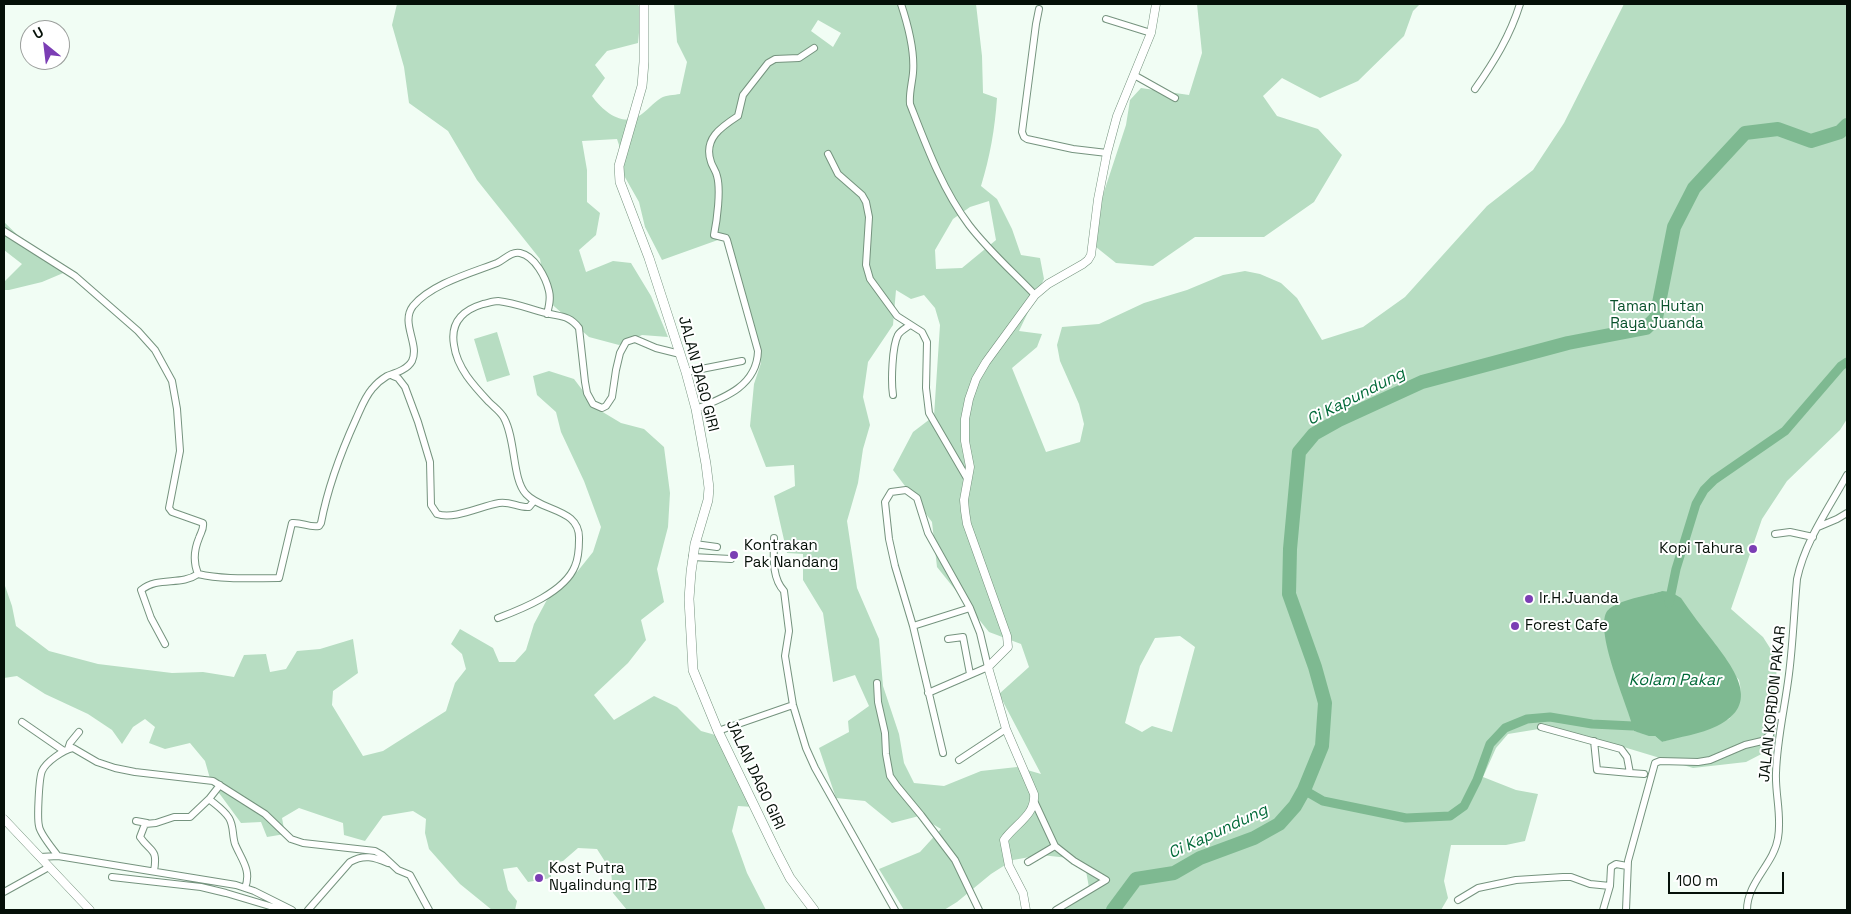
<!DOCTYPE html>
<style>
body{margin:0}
#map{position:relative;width:1851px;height:914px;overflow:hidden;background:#f1fdf4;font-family:"Space Grotesk",sans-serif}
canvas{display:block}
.frame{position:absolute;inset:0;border:5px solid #051008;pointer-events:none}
.north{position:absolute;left:20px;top:20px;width:50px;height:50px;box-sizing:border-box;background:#fff;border:1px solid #9b9f9c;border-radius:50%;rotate:331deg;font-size:14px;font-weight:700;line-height:20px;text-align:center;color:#051008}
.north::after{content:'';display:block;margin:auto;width:18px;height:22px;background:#7b3eb4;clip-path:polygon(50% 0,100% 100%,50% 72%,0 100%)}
.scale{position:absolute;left:1668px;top:872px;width:116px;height:22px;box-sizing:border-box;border:2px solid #051008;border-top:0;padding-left:6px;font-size:15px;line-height:18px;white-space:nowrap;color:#051008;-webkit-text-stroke:4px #fff;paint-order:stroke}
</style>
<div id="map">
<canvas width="1851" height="914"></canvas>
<div class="frame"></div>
<div class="north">U</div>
<div class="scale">100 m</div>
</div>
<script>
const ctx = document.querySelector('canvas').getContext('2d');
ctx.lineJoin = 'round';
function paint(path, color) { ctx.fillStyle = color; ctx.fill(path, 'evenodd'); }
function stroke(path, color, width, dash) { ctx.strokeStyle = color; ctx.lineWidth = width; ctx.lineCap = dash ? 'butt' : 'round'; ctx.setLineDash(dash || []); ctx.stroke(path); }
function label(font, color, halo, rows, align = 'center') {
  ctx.font = font + ' "Space Grotesk",sans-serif'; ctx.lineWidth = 4; ctx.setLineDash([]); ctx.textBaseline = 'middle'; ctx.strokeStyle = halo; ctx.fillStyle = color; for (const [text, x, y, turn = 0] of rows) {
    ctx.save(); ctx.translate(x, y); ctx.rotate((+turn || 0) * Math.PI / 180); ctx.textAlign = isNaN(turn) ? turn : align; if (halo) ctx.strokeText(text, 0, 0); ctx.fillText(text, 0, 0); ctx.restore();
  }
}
const green = new Path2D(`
 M397,4h241l3,8 -3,31 -31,8 -12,14 10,13 -13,18c10,14 29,31 47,20 8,-5 14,-13 22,-18 5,-3 13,-3 19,-4l7,-32 -10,-20 -3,-38h302l6,52 1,37 14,5c-2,30 -7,59 -16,88l16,13 15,30 9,26 19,3 4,21 -25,52 23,3 -5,13 -25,21 34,84 34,-10 4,-18 -5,-20 -19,-43 -3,-16 5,-18 37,-3 45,-21 43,-13 36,-15 22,-4 15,3 21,9 16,15 25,42 41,-13 42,-30 82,-91 46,-36 31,-47 60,-119h223v415l-7,11 -53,51 -25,38 -31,90 32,28 14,22 -2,49v39l-29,15 -53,6 -109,-33 -39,-7 -37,6 -12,14 -13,29 33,13 22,4 -13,47 -19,4h-55l-7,36 4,17 -7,12h-377l26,-17 -4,-22 -17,-13 -28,-3 -28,5 -22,14 -34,28 -13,8h-40l-25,-41 41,-17 21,-23 -22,-13 -27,7 -27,-22 -29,-3 -17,-50 30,-16 -1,-11 21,-15 -14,-31 -22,7 -10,-69 -20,-33v-26l-16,-1 -13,-57 21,-10 -1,-21 -28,2 -16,-41 4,-42 7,-21 -32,-127 -67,24 -17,-33 -6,-25 -17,-30v-18l-5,-15 -35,2 5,29v32l13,11 -4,22 -17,15 7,22 27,-11 18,2 20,33 17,41 -26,-2 -23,10 -30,-8 -42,-37 -7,-41 -63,-79 -29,-49 -39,-28 -5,-36 -12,-42zM818,20l23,13 -8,14 -22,-16zM989,201l7,39 -34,28 -26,1 -1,-19 18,-31 17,-12zM896,290l15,9 13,-4 11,13 5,17 -6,91 -21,16 -20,38 39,52 5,45 52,65 32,12 8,23 -30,27 42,80 -24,-7 -36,4 -37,15 -30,-3 -10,-20 -5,-29 -16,-48 -4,-47 -22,-51 -10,-67 11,-38 5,-34 7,-24 -7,-28 5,-35 25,-37zM1662,591l77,89c4,16 1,27 -10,39l-67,23 -7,-6 -21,-5 -26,-121 7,-5zM1180,636l15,11 -23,85 -20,-6 -10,6 -17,-9 15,-57 15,-28z
 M1197,4h223l-7,7 -9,25 -46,45 -38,17 -38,-20 -19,18 14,20 41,13 24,26 -28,47 -50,35h-69l-42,29 -37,-3 -20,-16 3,-40 27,-82 4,-25 11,-12 48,7 13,-42z
 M4,222l28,27 36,22 -26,11 -33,8h-5v-8l18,-18 -18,-14z
 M497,332l13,43 -23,7 -13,-43z
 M549,371l25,8 22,29 25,15 23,6 20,18 6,46 -2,34 -11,42 7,33 -23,18 5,20 -18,23 -34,32 20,25 40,-24 23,11 24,24 18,5 34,71 -15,-1 -6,25 15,42 19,37h-139l-14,-17 -2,-22 -14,-22 -19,-1 -15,13 -12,3v14l-23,4 -11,-15 -14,2 5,21 9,11 -2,9h-23l-32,-26 -31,-35 -4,-16 1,-14 -13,-8 -30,5 -18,25 -21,-6 -1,-12 -44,-15 -17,10 3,16 -18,3 -6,-15 -20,1 -30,-41 -6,-21 -15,-18 -25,6 -16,-6 6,-16 -10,-8 -12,8 -11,17 -10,-14 -24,-16 -43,-20 -28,-18 -13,2v-95l8,23 4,20 33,25 49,13 74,9 31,-1 31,5 10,-22 22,-1 4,18 16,-3 11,-18 23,-2 33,-10 5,34 -25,18 -1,14 31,51 20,-5 63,-40 9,-28 11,-14 -4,-15 -11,-10 9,-15 33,19 6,14h16l11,-12 8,-26 16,-30 27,-22 16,-20 8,-25 -17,-46 -23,-49 -5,-20 -19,-17 -4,-19z`);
const water = new Path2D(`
 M1662,591l9,1 10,6c10,15 21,29 32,43 21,28 49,63 4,85 -16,8 -38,11 -55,16l-7,-6h-6l-15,-5c-5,-23 -42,-103 -26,-121 9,-10 42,-15 54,-19z`);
const canal = new Path2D(`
 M1669,603l7,-34 20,-65 8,-14 10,-10 71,-49 56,-65 6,-4
 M1304,790l19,11 83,17 44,-2 14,-10 13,-26 13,-36 15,-16 22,-9 23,-2 42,7 41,2`);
const river = new Path2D(`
 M1113,910l23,-31 38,-6 26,-15 54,-20 25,-14 16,-18 9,-16 18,-44 3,-43 -10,-36 -26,-73 1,-45 9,-97 15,-18 25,-14 83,-38 146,-39 78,-15 10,-10 18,-91 20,-39 51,-55 33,-4 33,12 29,-9 7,-7`);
const minor = new Path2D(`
 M901,4c7,21 14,46 12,69 -1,11 -4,20 -3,31 16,41 32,85 59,121 19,25 44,47 66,70
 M1039,9l-3,15 -14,108 2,5 3,2 46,10 34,4
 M1106,19l45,14
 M1134,75l41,23
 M1475,89c19,-27 35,-53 45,-85
 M828,154l10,20 24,21 4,7 3,15 -3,48 4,14 27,37 25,16 5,10 -1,46 3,25 39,67
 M4,231l71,45 63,55 17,19 17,31 5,28 3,42 -11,57 3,4 31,11c1,6 -2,9 -4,15 -5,12 -6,24 -1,36 26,6 54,4 81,4l13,-55c10,-1 17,5 27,3l2,-3c7,-37 20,-71 35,-104 5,-11 9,-22 16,-30 4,-5 10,-10 15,-13 8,-3 20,-6 25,-15 8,-17 -12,-38 1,-55 18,-22 58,-33 84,-43 7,-3 14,-12 23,-10 15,3 26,25 29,38 2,8 0,15 -2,23
 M686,372l56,-11
 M393,376l5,2 7,9 13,35 12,40 1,43 6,9c17,6 44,-8 62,-11 11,-2 20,5 30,4l5,-6
 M893,395c-2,-13 -1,-49 5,-60 2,-4 8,-7 12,-10
 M696,409c28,-11 61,-23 62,-58l-31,-111 -1,-2 -12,-3c3,-15 7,-45 3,-59 -1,-5 -5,-10 -6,-14 -8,-23 10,-35 27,-46l5,-21 25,-32 7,-4 24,-1 15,-10
 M1818,527l19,-8 10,-6
 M1775,534l15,-2 23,5
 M774,538c0,17 -3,39 10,53l5,40 -4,25 8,49 13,43 9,20 80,142
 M695,544l22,3
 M692,557l39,2
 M498,618c24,-9 67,-26 77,-52 3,-7 4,-18 4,-26 2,-32 -37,-28 -53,-46 -14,-15 -10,-54 -22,-76 -3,-6 -10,-11 -15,-16 -15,-16 -32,-34 -35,-57 -4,-23 9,-35 29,-41 5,-1 10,-3 15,-3 17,2 32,8 48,12 15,4 23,2 33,15l6,54 2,11 6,11 9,4 4,-2 6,-9 4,-27 4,-17 6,-11 9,-3 21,9 24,6
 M913,626l57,-18 10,25 8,34 -60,26
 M948,639l15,-2 7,37
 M165,644l-14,-26 -10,-28c17,-14 40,-4 57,-16
 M877,683l1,19 7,31 1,21 4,22 7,10 24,29 34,45 24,50
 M22,722l42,29
 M1541,727l80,22 6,8 3,16 14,1
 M718,731l75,-26
 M1594,741l3,29 33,3
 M68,749l2,-6 9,-11
 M943,753l-30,-127 -18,-60 -6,-27 -4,-37 6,-10 15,-2 11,8 11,35 42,75
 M959,760l47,-31
 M220,785l-11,14c7,6 15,11 20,19 5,8 3,17 6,26 6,15 17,26 10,44
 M1035,803l20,43 19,15 32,19 -50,30
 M136,821l11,2
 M58,856c-5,-7 -18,-22 -19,-30 -2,-8 0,-48 3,-55 4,-9 21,-21 31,-23l24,14 18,6 20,4 78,9 52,33 26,25 12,4 72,8 7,4 16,15 12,5 19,35
 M40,857l18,-1 178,29 18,6 38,19
 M1028,862l27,-16
 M154,871c4,-23 -3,-18 -14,-34l5,-13 11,-1 18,-6h16l19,-18
 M112,877l89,10 25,6 57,17
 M4,892l45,-25
 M1458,900l20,-12 38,-8 47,-3h8l19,7 20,2
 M308,910l42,-48c14,-8 24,-5 38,1
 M1603,910l7,-24 1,-19 5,-3 11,2
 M1626,910l2,-49 27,-98 5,-2 38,1 12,-2 35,-15 17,-4 8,-6 4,-18 8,-2
 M1747,910c0,-28 27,-46 31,-72 4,-22 -3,-44 -2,-65 1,-34 9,-66 13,-99 4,-31 5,-63 8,-95 8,-38 32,-71 50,-104`);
const tertiary = new Path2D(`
 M4,819l86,91
 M1026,910l-3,-17 -14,-27 -5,-26c11,-16 32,-25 30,-46l-28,-65 -18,-62 20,-20 -1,-11 -40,-112 -2,-13 -1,-11 6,-33 -5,-26v-22l4,-20 7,-20 10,-17 49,-67 13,-11 35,-20 5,-4 3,-5 7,-56 9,-46 10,-37 34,-83 5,-29`);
const secondary = new Path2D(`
 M644,4v58l-2,24 -23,80 1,16 29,76 37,114 10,37 10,55 3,24 -1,12 -13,44 -4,28 -2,27 4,71 25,61 58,120 14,27 24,32`);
const markers = [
 [1753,549,5,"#7b3eb4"],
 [734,555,5,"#7b3eb4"],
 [1529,599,5,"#7b3eb4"],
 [1515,626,5,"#7b3eb4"],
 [539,878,5,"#7b3eb4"]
];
const parkNames = [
 ["Taman Hutan",1657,307],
 ["Raya Juanda",1657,324]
];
const streetNames = [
 ["JALAN DAGO GIRI",698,374,75],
 ["JALAN KORDON PAKAR",1773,704,-84],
 ["JALAN DAGO GIRI",755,775,65]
];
const poiNames = [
 ["Kontrakan",744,546],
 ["Pak Nandang",744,563],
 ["Kopi Tahura",1743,549,"right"],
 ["Ir.H.Juanda",1539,599],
 ["Forest Cafe",1525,626],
 ["Kost Putra",549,869],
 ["Nyalindung ITB",549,886]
];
const waterNames = [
 ["Ci Kapundung",1356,397,-27],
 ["Kolam Pakar",1675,681],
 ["Ci Kapundung",1218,832,-25]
];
paint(green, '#b7ddc2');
paint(water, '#7eb991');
stroke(canal, '#7eb991', 9);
stroke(river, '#7eb991', 14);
stroke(minor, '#75937e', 8);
stroke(tertiary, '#75937e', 9);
stroke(secondary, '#75937e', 10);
stroke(minor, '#fff', 6);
stroke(tertiary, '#fff', 8);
stroke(secondary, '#fff', 9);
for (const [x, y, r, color] of markers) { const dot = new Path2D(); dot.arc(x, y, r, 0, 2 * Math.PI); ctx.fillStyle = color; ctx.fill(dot); stroke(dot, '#fff', 2); }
label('15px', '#09522c', '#fff', parkNames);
label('15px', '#051008', '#fff', streetNames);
label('15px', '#051008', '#fff', poiNames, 'left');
label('italic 16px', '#006938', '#fff', waterNames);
</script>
